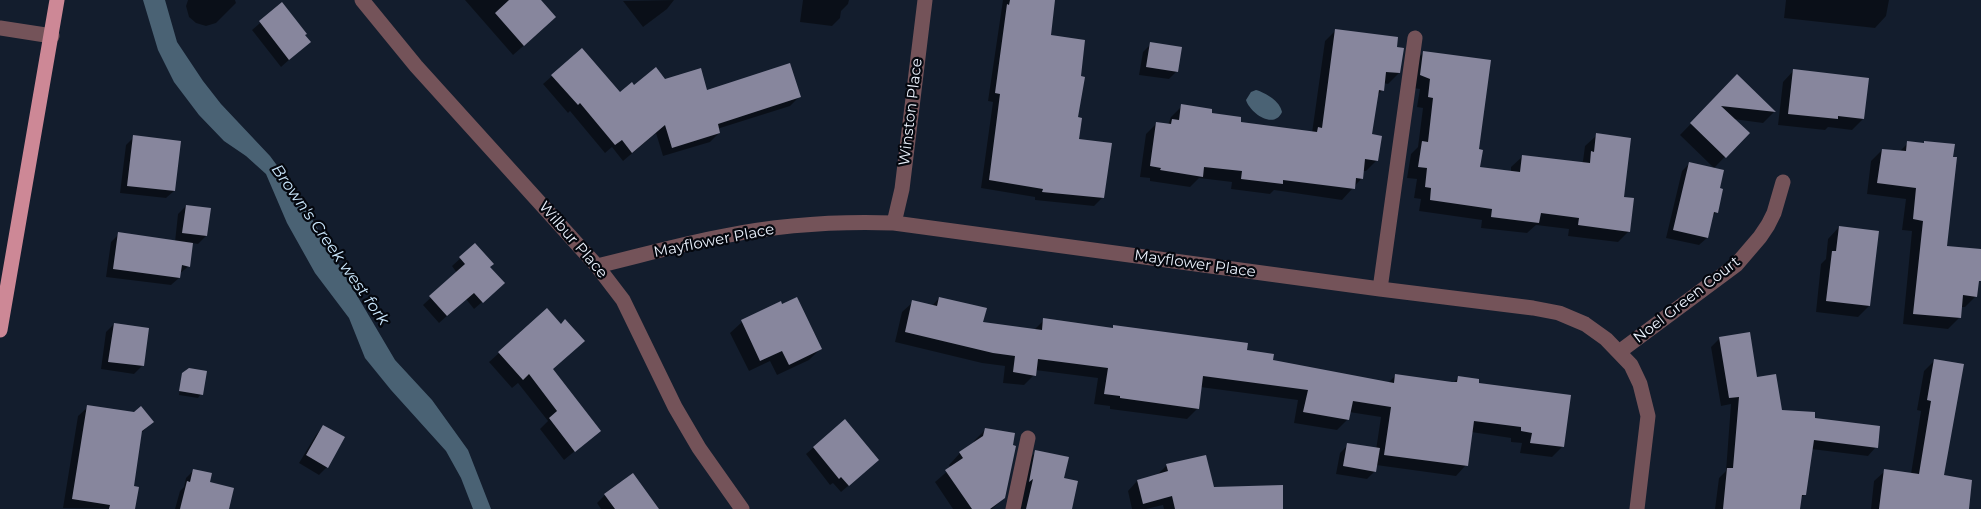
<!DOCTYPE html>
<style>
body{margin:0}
canvas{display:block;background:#131d2d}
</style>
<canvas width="1981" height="509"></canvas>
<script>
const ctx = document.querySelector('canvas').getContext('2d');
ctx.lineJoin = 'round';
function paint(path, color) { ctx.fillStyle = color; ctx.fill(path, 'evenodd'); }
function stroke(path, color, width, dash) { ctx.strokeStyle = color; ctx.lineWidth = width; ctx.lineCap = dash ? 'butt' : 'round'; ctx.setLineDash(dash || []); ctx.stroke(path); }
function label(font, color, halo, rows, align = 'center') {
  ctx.font = font + ' Montserrat,sans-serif'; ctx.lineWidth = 4.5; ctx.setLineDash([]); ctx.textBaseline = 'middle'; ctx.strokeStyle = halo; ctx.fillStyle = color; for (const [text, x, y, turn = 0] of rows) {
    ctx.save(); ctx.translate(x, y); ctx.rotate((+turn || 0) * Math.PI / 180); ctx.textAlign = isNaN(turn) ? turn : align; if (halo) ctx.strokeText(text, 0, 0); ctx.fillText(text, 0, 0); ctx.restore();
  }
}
const water = new Path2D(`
 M143,0h22l12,42 26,39 18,23 49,52 23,31 102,173 37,40 36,50 23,59h-18l-12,-31 -15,-27 -55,-61 -26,-32 -16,-40 -34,-45 -28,-50 -21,-49 -20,-18 -22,-15 -25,-26 -25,-33 -16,-32z
 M1256,90c10,3 24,11 26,22 -8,18 -32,1 -36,-12l5,-8z`);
const shadow = new Path2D(`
 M188,0h47l1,3 -20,20 -10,3 -10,-3 -7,-6 -3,-11z
 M465,0h74l5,28 -31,27z
 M674,0l-7,9 -24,18 -20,-26z
 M803,0h46l-1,4 -7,7 -1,7 -8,8 -32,-4z
 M1003,0h51l-5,36 28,83 1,21 25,57 -9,9 -59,-6v-3l-54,-9 12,-86 -5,-1z
 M1786,0h103l-3,16 -11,12 -91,-10z
 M282,4l27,38 -28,25 -29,-37z
 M1336,30l63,43 -11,11 -5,-1 -1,7 -5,6 -7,40 7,24 -11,11h-4v7l-20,22 -68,-10 -4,4 -39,-5 1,-7 -33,-4 -9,9 -40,-6v-3l-10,-1 6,-43 11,-11 11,2 3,-8 11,-11 57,18 73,9 13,-92z
 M1151,44l26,27 -8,8 -30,-4 4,-23z
 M1424,52l53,99 2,17 32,4v-5l12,-11 58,8 2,-3 2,-15 12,-11 25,63 7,33 -11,11 -50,-6 1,-7 -33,-4 -9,8 -46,-5 1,-8 -63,-9 2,-12 -7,-1 3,-19 -10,-1 4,-24 7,-7 5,-39 -6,-1 3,-18 -7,-1 -1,-24z
 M1794,70l69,49 -11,11 -24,-3 -3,3 -47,-5 5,-43z
 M552,76l68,18 14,-7 31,-6 41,10 93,6 -9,9 -73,23 2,4 -9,9 -47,14 -7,-23 -33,28 -11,-14 -7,6 -35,-42 -2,2 -25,-29z
 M1737,76l37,36 -11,11 -30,-4 15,14 -34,35 -34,-33z
 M134,137l40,54 -8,7 -46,-5 6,-48z
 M1925,142l27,16 -7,89 31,49 -11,11h-5l-1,11 -11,11 -45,-5 9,-93 -10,-1 4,-31 -39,-5 4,-33 11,-11 17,2 9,-9 14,2z
 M1690,163l26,49 -4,5 -5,21 -8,7 -33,-7 16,-67z
 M186,206l20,30 -8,8 -6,-1 -3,23 -10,8v4l-8,7 -65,-8 5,-35 8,-8 56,8 3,-28z
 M1839,227l30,79 -11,11 -42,-5 5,-48 5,-5 2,-20z
 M475,245l14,22 6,24 -21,18 -8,-10 -27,24 -16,-18 34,-32 -5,-7z
 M939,298l43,25 51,8 11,-11 67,9 3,-2 132,24 26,10 116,22 8,-8 57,8 6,-6 18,7 86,62 -11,11 -32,-4 2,-10 -11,-1v-4l-40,-6 -5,33 -10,11 -80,-11 -1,6 -8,8 -31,-5 4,-21 8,-8 28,5 5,-33 -32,-5 -2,8 -10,10 -43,-7 4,-23 -98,-13 -2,21 -11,11 -77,-10v-3l-16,-2 4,-26 -63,-8 -1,5 -10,10 -21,-2 2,-17 -23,-3 -87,-21 7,-30 11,-10 19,4z
 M780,303l40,46 -11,11 -32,15 -7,-14 -21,10 -19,-38 12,-11z
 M114,324l28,42 -8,8 -33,-5 5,-37z
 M561,326l-10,44 48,61 -35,29 -24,-31 8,-8 -30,-38 -6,5 -23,-26 10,-9z
 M1720,338l36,40 25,34 32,7 63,28 -8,9 -57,-7 -6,45 -6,6 -1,9h-83l4,-31 7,-7 5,-67 -10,2 -10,-59z
 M1934,361l8,115 25,33h-96l3,-28 11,-10 26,3 10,-63 -4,-1 7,-39z
 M183,374l18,20 -3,4 -19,-3z
 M88,407l64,15 -11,11 -9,54 2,22 -71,-1 15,-92z
 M323,427l4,40 -8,8 -20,-12 17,-28z
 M985,430l19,68 -12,11h-39l-18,-27 16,-14 -2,-3 11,-12 13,-8 1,-4z
 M814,447l55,21 -28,24 -8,-9 -3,2 -24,-31z
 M1036,452l27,27 7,30h-52l7,-46z
 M1205,456l7,33 70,20h-118l-1,-4 -17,4h-14l-4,-18 9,-10 19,-5 10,-10z
 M194,470l14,13 20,26h-53l5,-18 4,-4 2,-9z
 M605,495l52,14h-56l-4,-6z`);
const building = new Path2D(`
 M509,0h32l15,17 -32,29 -29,-33z
 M1010,0h45l-4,35 34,5 -4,36 4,1 -7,40 4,1 -3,21 33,4 -8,55 -62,-6 1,-3 -54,-9 11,-86 -5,-1 12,-89 2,1z
 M282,2l25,32 -2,1 6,7 -22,18 -30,-39z
 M1335,29l63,8 -1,10 7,1 -4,25 -14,-1 -2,19 -5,-1 -7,44 10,2 -4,25 -13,-2 -2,20 -7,-1 -1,11 -72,-9v4l-42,-5 1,-8 -38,-4 -1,10 -43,-7 1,-2 -11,-2 6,-44 15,2 1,-5 7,1 2,-16 31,5v4l29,4v5l76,10 1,-5 4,1z
 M1150,42l32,5 -4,25 -32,-5z
 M582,48l38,44 12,-10 2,3 22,-18 9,12 36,-11 6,22 83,-27 11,34 -83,27 2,9 -48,15 -7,-23 -33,28 -10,-13 -7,5 -35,-42 -2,2 -27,-30z
 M1423,51l68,9 -12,89 4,1 -3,17 40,5 2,-17 68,8 1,-12 3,1 2,-19 35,5 -7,59 10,1 -4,34 -52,-7 1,-7 -38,-5 -2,10 -48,-6 1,-8 -62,-9 1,-12 -6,-1 2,-19 -9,-1 4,-26 6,1 5,-44 -5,-1 2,-18 -10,-4z
 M1793,69l76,9 -5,41 -26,-3v3l-50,-5z
 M1737,74l39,38 -55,-6 29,27 -24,25 -36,-35z
 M133,135l48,6 -6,50 -48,-5z
 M1907,141l17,2v-2l31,3 -2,13h4l-10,89 34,3v32h-2l-2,16 -14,-2 -2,23 -48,-4 10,-93 -10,-2 3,-31 -39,-5 5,-34 24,2z
 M1689,162l35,8 -4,18 3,1 -5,24 -4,-1 -6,26 -35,-8z
 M186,205l25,3 -4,28 -25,-3z
 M1839,226l40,5 -9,75 -44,-5 6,-50h4z
 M118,232l75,11 -3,24 -8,-2 -2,13 -67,-9z
 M475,243l19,21 -4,3 15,16 -22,20 -9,-10 -27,23 -18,-20 36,-32 -6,-7z
 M797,297l25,52 -33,16 -7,-14 -22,10 -19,-41 40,-19 1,3z
 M939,297l48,11 -4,14 59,8 1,-12 70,10v-3l135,18 -1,7 27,4 -1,6 121,23 1,-9 57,8h5l1,-6 21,3v4l92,12 -7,52 -34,-4 2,-10 -11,-2v-4l-47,-6 -6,45 -84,-11 7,-48 -38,-6 -4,19 -46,-8 5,-22 -105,-14 -4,33 -79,-11v-2l-16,-2 4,-26 -70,-9 -2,17 -23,-4 2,-16 -22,-3 -88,-21 7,-32 25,6z
 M547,308l14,16 4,-5 20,22 -32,28 48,62 -26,21 -26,-34 8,-7 -28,-37 -6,6 -25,-28z
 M114,323l35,5 -5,38 -36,-4z
 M1750,332l7,45 19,-3 6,36 33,2v6l65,8 -2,22 -64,-8 -8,55h-4l-2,14h-77l4,-41h6l6,-71 -10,1 -10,-61z
 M1934,359l30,5 -20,111 28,5 -3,29h-90l5,-40 35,5 12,-73 -4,-1z
 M189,368l18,3 -4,24 -24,-4 3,-18z
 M87,405l47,7 7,-6 13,16 -12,9 -8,55 5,1 -4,22h-26l1,-4 -38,-6z
 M845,419l34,41 -30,26 -8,-9 -2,2 -26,-32z
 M323,425l22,12 -17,31 -22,-13z
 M985,428l30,5 -2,12 3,1 -11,52 -15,11h-18l-27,-39 18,-12 -4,-6 24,-16z
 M1347,443l33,5 -4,24 -33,-6z
 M1035,450l34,7 -5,21 14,3 -6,28h-46l7,-30 -4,3z
 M1206,455l8,32 69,-2v24h-108l-3,-13 -29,8 -6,-24 31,-9 -2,-7z
 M193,469l19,4 -2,9 24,6 -5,21h-49l7,-28 3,1z
 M633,473l26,36h-44l-11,-15z`);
const minor = new Path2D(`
 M362,0l54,66 181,200 26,34 52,107 24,41 43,61
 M0,28l52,8
 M894,223l8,-34 23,-189
 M597,266c42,-10 84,-22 127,-30 55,-11 114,-15 170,-13l486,66 153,19 26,5 26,11 21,15 25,26 9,19 8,32 -11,93
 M1380,289l35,-251
 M1619,352l117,-87 24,-28 8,-12 6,-12 9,-31
 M1013,509l15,-71`);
const major = new Path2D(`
 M0,330l57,-330`);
const streetNames = [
 ["Winston Place",911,112,-83],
 ["Wilbur Place",573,240,49],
 ["Mayflower Place",714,241,-11],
 ["Mayflower Place",1195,264,8],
 ["Noel Green Court",1687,300,-38]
];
const waterNames = [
 ["Brown's Creek west fork",330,245,55]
];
paint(water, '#4a6274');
paint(shadow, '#0007');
paint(building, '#87869d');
stroke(minor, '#745359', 15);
stroke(major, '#cd8896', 15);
label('15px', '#eaf1fc', '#04070e', streetNames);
label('italic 16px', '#cae7fd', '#04070e', waterNames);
</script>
